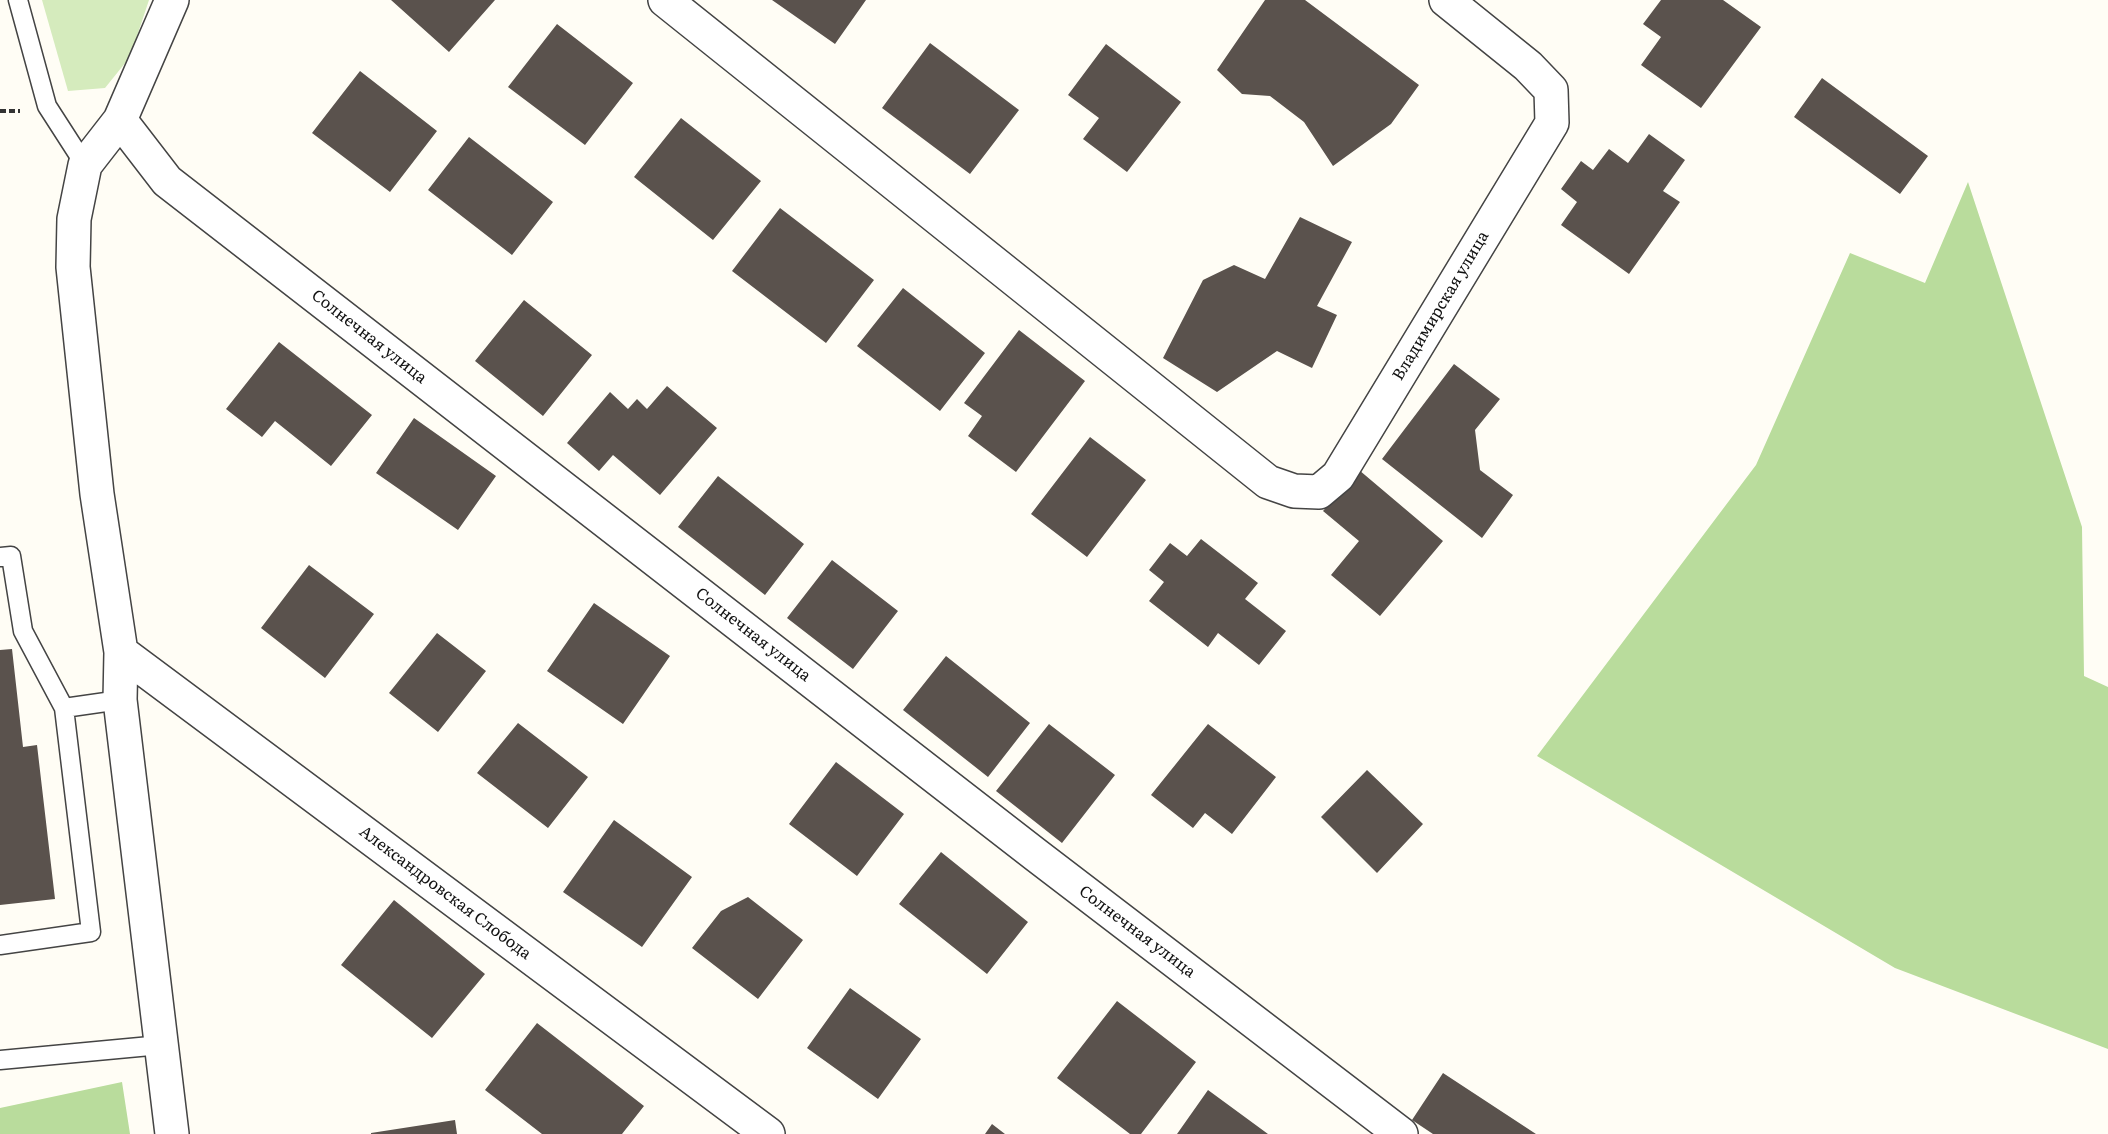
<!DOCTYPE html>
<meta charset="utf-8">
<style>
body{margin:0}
canvas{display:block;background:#fffdf5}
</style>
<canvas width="2108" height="1134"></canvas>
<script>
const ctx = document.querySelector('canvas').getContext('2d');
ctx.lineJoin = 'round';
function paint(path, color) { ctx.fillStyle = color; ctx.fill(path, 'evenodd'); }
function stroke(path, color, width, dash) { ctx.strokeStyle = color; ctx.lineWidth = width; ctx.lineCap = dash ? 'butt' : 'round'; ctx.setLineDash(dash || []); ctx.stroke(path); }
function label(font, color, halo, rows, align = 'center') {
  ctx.font = font + ' Literata,serif'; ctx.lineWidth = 6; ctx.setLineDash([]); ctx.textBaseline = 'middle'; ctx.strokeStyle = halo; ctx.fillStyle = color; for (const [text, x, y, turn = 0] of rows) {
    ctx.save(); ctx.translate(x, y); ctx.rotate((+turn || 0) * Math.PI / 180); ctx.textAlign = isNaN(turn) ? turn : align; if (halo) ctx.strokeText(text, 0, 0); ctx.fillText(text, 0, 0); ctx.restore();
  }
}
const green = new Path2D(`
 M42,0h107l-19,57 -25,31 -37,3z`);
const forest = new Path2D(`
 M1968,182l114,345 2,149 24,11v362l-213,-81 -358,-212 219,-291 94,-212 75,30z
 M122,1082l8,52h-130v-26z`);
const building = new Path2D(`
 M391,0h104l-46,52z
 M772,0h94l-31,44z
 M1265,0h40l114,85 -28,39 -58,42 -29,-44 -34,-26 -28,-2 -25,-24z
 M1661,0h62l38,27 -60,81 -60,-43 20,-28 -18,-13z
 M557,24l76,59 -48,62 -77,-58z
 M930,43l89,67 -49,64 -88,-66z
 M1106,44l75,58 -54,70 -44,-33 16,-21 -31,-23z
 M360,71l77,60 -47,61 -78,-59z
 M1822,78l106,78 -28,38 -106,-77z
 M681,118l80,63 -48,59 -79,-63z
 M1649,134l36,26 -22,31 17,11 -51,72 -68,-49 16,-23 -16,-13 20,-28 12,9 16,-21 19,14z
 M469,137l84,65 -41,53 -84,-65z
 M780,208l94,72 -48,63 -94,-72z
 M1300,217l52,25 -35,64 20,9 -25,53 -35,-17 -60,41 -54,-34 40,-78 31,-15 31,14z
 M903,288l82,65 -45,58 -83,-65z
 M524,300l68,55 -49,61 -68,-55z
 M1019,330l66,51 -69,91 -48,-36 14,-20 -18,-13z
 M279,342l93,73 -41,51 -56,-45 -13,16 -36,-28z
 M1454,364l46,35 -25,31 5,40 33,25 -31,43 -100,-79z
 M667,386l50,42 -57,67 -47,-40 -14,16 -32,-28 43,-51 18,17 9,-10 10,10z
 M414,418l82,58 -38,54 -82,-57z
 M1090,437l56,43 -59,77 -56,-43z
 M1359,470l84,71 -63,75 -49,-41 28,-34 -36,-30z
 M718,476l86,68 -39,51 -87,-68z
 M1201,539l57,44 -13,16 41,32 -27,34 -41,-32 -10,14 -59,-46 15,-19 -15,-12 21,-27 17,13z
 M832,560l66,51 -45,58 -66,-51z
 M309,565l65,49 -49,64 -64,-50z
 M594,603l76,53 -47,68 -76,-53z
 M437,633l49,38 -48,61 -49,-39z
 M12,649l11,98 14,-2 18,154 -55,6v-255z
 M946,656l84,67 -42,54 -85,-67z
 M518,723l70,54 -40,51 -71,-55z
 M1049,724l66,51 -53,68 -66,-52z
 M1208,724l68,53 -44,57 -27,-21 -12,15 -42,-33z
 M836,762l68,52 -47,62 -68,-52z
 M1367,770l56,54 -46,49 -56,-56z
 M614,820l78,57 -50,70 -79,-55z
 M941,852l87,70 -41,52 -88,-70z
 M748,897l55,43 -45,59 -66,-51 29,-37z
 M394,900l91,74 -53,64 -91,-73z
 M850,988l71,51 -43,60 -71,-51z
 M1117,1001l79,61 -55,72h-11l-73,-56z
 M537,1023l107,83 -22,28h-80l-57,-44z
 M1443,1073l93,61h-103l-21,-14z
 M1208,1090l60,44h-91z
 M455,1120l2,14h-86v-1z
 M992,1124l13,10h-20z`);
const path = new Path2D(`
 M0,111h20`);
const lane = new Path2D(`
 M18,0l29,106 38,59
 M0,557l11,-1 12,75 41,77 27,224 -91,13
 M64,708l56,-8
 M0,1060l161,-15`);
const street = new Path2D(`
 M665,0l603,482 26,9 25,1 19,-16 214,-353 -1,-33 -23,-24 -82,-66
 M120,120l47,61 869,674 365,279
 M121,652l647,482
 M172,1134l-52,-434 1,-48 -24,-158 -24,-227 1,-48 11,-54 35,-45 52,-120`);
const streetNames = [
 ["Владимирская улица",1441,306,-59],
 ["Солнечная улица",369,337,38],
 ["Солнечная улица",753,635,38],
 ["Александровская Слобода",445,893,37],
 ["Солнечная улица",1137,932,37]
];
paint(green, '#d5ebbd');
paint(forest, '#b9dc9c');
paint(building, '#5a524d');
stroke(lane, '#444', 21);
stroke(street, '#444', 36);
stroke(path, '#333', 4, [6, 3]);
stroke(lane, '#fff', 18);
stroke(street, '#fff', 33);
label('16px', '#111', '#fff', streetNames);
</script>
